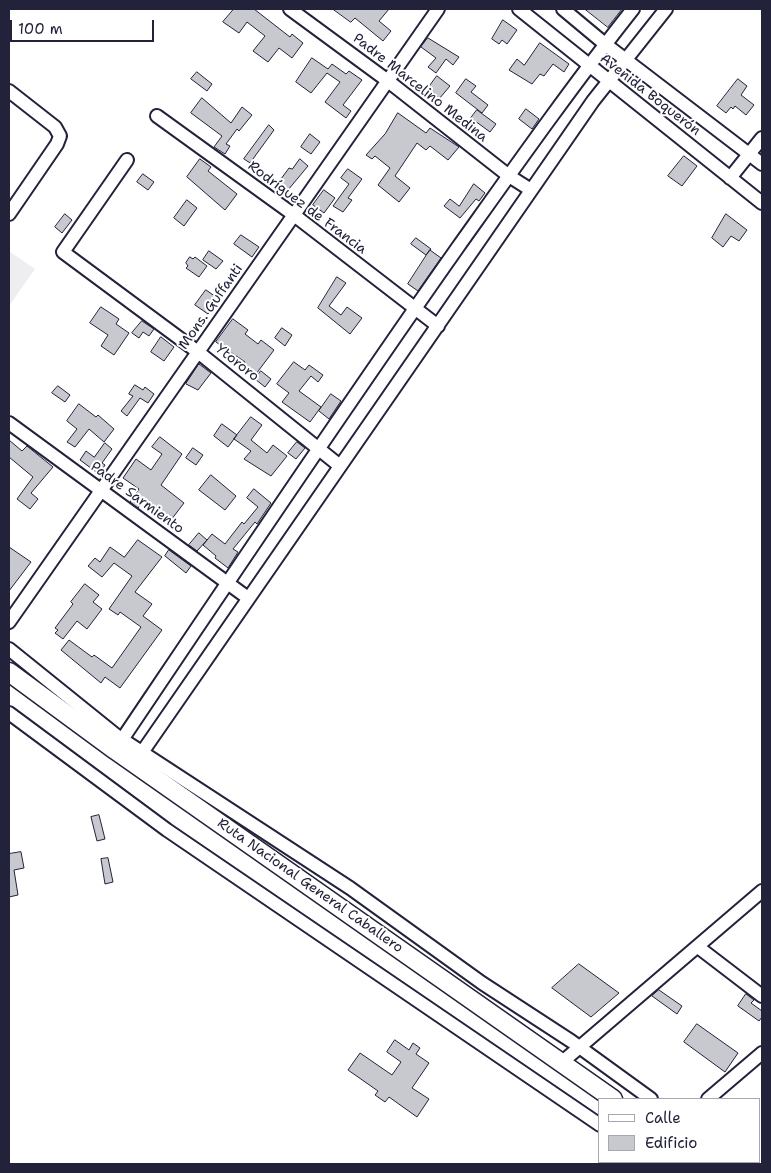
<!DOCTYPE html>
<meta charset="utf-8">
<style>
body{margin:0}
#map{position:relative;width:771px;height:1173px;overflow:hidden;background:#fff;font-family:"Shantell Sans",sans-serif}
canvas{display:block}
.frame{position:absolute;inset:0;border:10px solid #22223b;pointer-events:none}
.legend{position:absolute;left:598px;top:1098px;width:162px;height:65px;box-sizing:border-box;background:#fff;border:1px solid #a7a7b1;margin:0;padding:6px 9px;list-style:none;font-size:15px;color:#22223b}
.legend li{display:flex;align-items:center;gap:10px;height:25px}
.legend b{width:25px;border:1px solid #a7a7b1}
.scale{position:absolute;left:10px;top:20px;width:144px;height:22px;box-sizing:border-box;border:2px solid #22223b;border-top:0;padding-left:6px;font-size:15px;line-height:18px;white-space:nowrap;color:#22223b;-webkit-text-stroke:4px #fff;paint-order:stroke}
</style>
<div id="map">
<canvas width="771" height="1173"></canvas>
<div class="frame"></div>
<ul class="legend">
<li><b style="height:6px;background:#fff"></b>Calle</li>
<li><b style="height:14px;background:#c8c8cf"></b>Edificio</li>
</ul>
<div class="scale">100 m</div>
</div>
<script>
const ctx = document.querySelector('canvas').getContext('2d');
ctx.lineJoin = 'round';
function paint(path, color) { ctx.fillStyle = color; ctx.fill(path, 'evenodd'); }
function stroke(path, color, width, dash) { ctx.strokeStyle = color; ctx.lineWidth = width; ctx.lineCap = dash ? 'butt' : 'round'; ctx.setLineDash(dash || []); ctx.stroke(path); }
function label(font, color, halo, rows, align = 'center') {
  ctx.font = font + ' "Shantell Sans",sans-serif'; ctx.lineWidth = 4; ctx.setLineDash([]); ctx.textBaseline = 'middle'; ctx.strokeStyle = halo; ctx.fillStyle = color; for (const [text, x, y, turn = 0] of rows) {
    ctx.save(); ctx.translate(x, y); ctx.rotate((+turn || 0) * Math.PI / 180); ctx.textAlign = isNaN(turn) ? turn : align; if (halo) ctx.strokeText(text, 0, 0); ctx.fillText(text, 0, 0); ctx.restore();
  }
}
const built = new Path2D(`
 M9,251l26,18 -26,37z`);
const building = new Path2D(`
 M234,9h20l36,28 2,-3 11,9 -11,15 -13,-10 -11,14 -15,-11 12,-15 -18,-14 -8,11 -16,-11z
 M333,9h56l-10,12 12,10 -8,10 -28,-23 -4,4z
 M585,9h37l-14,18z
 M503,20l14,10 -10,14 -5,-4 -3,4 -7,-5z
 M428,38l31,19 -6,8 -7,-6 -10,14 -8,-6 8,-9 -15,-11z
 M540,43l29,21 -5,8 -11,-8 -9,12 -4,-2 -8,10 -23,-14 8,-11 7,6z
 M312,58l16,11 4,-5 14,10 3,-3 13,9 -19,25 8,6 -5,7 -21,-16 15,-20 -13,-9 -16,20 -15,-11z
 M197,72l15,12 -5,7 -16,-12z
 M437,76l13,10 -11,13 -10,-12z
 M466,79l10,7 -5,6 17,13 -6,8 -26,-20z
 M738,79l9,7 -6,9 13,10 -8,10 -11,-9 -2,3 -2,-2 -5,6 -9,-7z
 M202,98l29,25 11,-16 10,8 -13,16 -2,-2 -11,15 4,2 -5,8 -11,-7 8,-11 -31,-23z
 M526,109l13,10 -7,10 -13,-10z
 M477,110l19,14 -6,8 -19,-14z
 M398,113l28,20 4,-5 29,19 -11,13 -18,-14 -4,4 -9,-7 -22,33 15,12 -11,14 -21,-17 12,-17 -15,-12 -3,3 -6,-4 19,-21z
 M269,125l5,5 -24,33 -6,-4z
 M310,134l10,8 -9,12 -10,-7z
 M684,156l13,10 -15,20 -14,-10z
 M200,159l11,8 -3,4 29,23 -12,16 -38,-33z
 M300,159l8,7 -20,24 -10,-7 11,-15 3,1z
 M348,169l14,10 -14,19 4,2 -9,12 -10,-6 16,-22 -8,-6z
 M143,174l11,8 -6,8 -11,-8z
 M474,184l11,9 -6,8 -3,-2 -16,19 -16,-12 6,-7 9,7z
 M324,190l11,8 -11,15 -11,-8z
 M187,200l10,8 -13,18 -10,-8z
 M65,214l7,6 -10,13 -7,-6z
 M726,214l21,16 -8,11 -8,-5 -8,11 -11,-9z
 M241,235l18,12 -7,10 -18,-13z
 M416,238l15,11 -5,6 -15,-11z
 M430,250l11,8 -23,33 -10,-7z
 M209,251l14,10 -7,8 -13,-9z
 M190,257l3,2 2,-2 12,9 -8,11 -13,-9 2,-2 -2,-3z
 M337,277l9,6 -17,23 12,9 6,-8 15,11 -12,16 -32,-26z
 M206,290l13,9 -11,15 -13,-9z
 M101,307l18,12 -3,5 13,9 -15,22 -13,-9 7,-11 -18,-12z
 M233,319l15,11 -3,4 13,10 3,-4 13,10 -18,24 -13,-9 2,-3 -29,-20z
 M142,321l12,8 -5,7 -6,-4 -4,6 -7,-5z
 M282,328l10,7 -7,11 -10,-8z
 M161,337l13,10 -10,14 -13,-9z
 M294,362l11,8 4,-5 14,10 -5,7 -7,-6 -12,15 22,16 -11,15 -28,-20 7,-9 -12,-9z
 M199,364l12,9 -13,17 -12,-6z
 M261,371l10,8 -6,8 -10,-8z
 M135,385l8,5 2,-3 9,7 -6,9 -8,-5 -13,18 -6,-5 12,-15 -4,-2z
 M58,386l12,9 -5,7 -13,-9z
 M331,394l10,7 -12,18 -10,-8z
 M79,404l17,13 2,-2 16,14 -10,13 -15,-13 -14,18 -8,-5 10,-13 -10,-8z
 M251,417l11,8 -11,15 16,13 6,-8 14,11 -16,20 -27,-17 7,-8 -17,-12z
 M222,424l15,11 -9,12 -14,-11z
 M160,437l22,17 -21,31 23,18 -13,17 -27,-21 -6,9 -8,-6 9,-13 -16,-11 13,-19 15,11 11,-16 -10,-7z
 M9,440l13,11 5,-5 26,21 -22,26 7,6 -8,10 -13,-10 16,-22 -24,-20z
 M297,442l8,6 -9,11 -8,-6z
 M105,443l7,6 -10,14 3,2 -6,9 -19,-14 6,-9 8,6z
 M193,448l10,7 -7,10 -10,-7z
 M211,475l25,21 -11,14 -26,-20z
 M254,489l17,14 -14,21 -2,-2 -22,27 5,3 -10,16 -13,-10 1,-2 -13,-11 9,-11 13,10 17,-22 2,2 14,-17 -11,-9z
 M199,533l8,7 -10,11 -8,-6z
 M138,540l24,17 -27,35 17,12 -9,12 19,14 -42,58 -15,-11 -4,6 -40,-33 8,-10 23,17 2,-2 18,13 29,-41 -21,-15 -2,3 -9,-6 23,-33 -18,-13 -12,14 -14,-11 7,-8 5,4 10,-15 14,10z
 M9,547l22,15 -22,29z
 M169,550l22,16 -5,7 -21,-17z
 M85,584l14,11 -6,7 9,7 -15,20 -10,-8 -14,18 -8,-6 3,-3 -3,-2 18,-24 -2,-2z
 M99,815l6,24 -8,2 -6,-24z
 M21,852l3,16 -10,2 4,25 -9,2v-43z
 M108,858l5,24 -8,2 -4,-25z
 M579,964l40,29 -28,24 -39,-29z
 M659,990l23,16 -5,8 -25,-18z
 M746,994l8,6 -3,3 11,8v6l-3,4 -21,-15z
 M697,1024l41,29 -13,19 -41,-30z
 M395,1040l14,10 4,-7 7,5 -4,6 13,9 -17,25 17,11 -12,18 -28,-20 -4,5 -10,-7 3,-4 -30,-21 12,-17 32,22 9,-13 -14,-10z`);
const minor = new Path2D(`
 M290,9l98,72 121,95 22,14
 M519,9l243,194
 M563,9l42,35 157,120
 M9,91l46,36 5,9 -3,8 -48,70
 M157,116l137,99 144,111
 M127,160l-64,92 135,100 142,114
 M730,178l32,-40
 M9,423l239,175
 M9,622l429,-613
 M9,649l108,87 233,152 132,95 89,58 80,58
 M9,713l158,117 433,295
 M115,750c113,-168 226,-337 343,-503 57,-80 114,-161 175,-238
 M134,764l459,-663 73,-92
 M698,947l64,49
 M561,1063l201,-172
 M708,1099l54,-46
 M654,1162l4,2
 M734,1162l4,2`);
const highway = new Path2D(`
 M9,672l106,78 498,349
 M703,1162l3,2`);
const streetNames = [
 ["Padre Marcelino Medina",420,88,38],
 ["Avenida Boquerón",650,95,38],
 ["Rodríguez de Francia",307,208,37],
 ["Mons. Guffanti",211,307,-55],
 ["Ytororo",237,363,38],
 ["Padre Sarmiento",137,498,36],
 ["Ruta Nacional General Caballero",310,886,35]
];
paint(built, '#eeeef1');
paint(building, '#c8c8cf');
stroke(building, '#22223b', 1);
stroke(minor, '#22223b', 16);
stroke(highway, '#22223b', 21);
stroke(minor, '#fff', 12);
stroke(highway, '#fff', 18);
label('14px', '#22223b', '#fff', streetNames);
</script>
